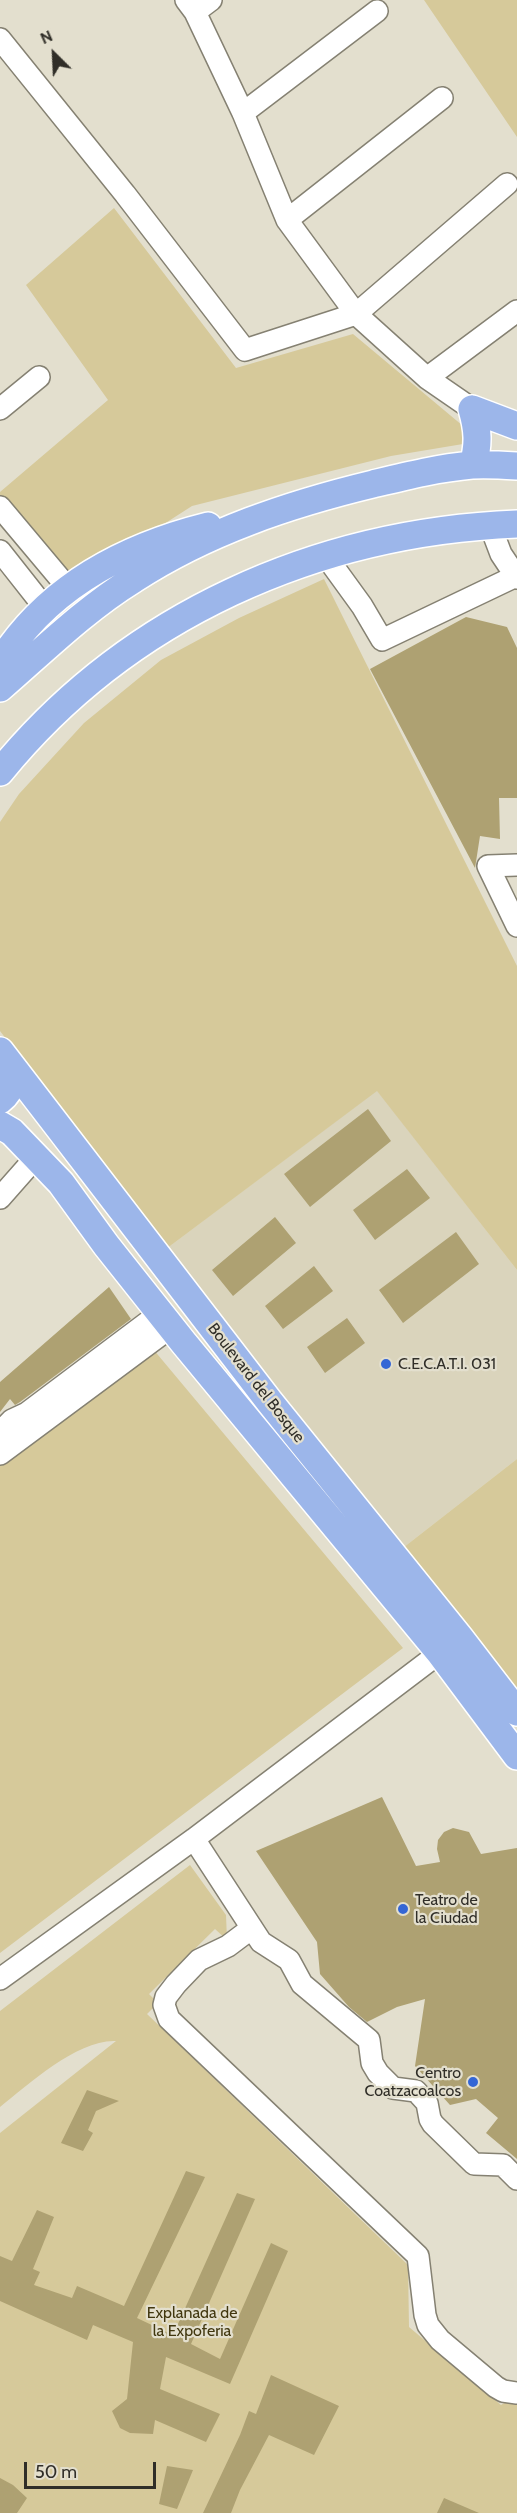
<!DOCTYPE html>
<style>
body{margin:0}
#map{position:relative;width:517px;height:2513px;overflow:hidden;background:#e3dfce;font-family:Cabin,sans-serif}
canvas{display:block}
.north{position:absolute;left:24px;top:24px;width:60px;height:60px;-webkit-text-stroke:4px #e3dfce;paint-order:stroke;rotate:336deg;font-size:16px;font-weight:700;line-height:24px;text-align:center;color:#302e28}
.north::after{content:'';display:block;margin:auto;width:21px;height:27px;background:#302e28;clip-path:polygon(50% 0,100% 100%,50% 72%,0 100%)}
.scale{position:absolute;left:24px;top:2462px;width:132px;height:27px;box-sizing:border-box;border:3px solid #302e28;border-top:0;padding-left:8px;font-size:18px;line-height:21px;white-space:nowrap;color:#302e28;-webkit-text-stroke:4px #e3dfce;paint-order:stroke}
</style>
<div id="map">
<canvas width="517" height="2513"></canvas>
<div class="north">N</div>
<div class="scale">50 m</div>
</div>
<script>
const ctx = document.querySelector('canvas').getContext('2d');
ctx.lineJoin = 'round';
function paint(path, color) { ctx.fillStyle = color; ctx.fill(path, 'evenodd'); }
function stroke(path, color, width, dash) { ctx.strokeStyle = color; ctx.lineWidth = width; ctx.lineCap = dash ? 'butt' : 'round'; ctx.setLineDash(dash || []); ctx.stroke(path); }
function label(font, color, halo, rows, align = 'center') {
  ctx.font = font + ' Cabin,sans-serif'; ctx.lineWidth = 4.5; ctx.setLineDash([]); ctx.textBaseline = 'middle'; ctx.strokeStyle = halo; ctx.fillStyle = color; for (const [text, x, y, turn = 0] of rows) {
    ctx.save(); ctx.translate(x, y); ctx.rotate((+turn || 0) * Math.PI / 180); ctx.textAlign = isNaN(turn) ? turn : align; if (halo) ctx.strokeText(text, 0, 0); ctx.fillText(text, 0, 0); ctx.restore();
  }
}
const built = new Path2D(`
 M377,1090l140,180v189l-118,92 -233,-302z`);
const green = new Path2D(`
 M424,0h93v137z
 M114,208l122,160 117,-34 128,107 -90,15 -199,50 -123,79 -69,-88v-5l108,-92 -82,-115z
 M324,579l193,387v304l-140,-179 -211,158 -166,-218v-209l19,-28 65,-71 77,-63 78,-42z
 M153,1349l250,299 -403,305v-492z
 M517,1459v241l-118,-149z
 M190,1865l36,50 1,25 -12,-11 -66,65 9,9 -11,11 261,251 1,62 92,78 14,-9 2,1v116h-517v-380l116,-92c-38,-2 -87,43 -116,66v-96z`);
const building = new Path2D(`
 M466,617l41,10 10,21v150h-18l1,41 -20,-3 -5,32 -105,-199z
 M368,1109l23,32 -81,66 -26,-33z
 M407,1169l23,29 -55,42 -22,-30z
 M275,1217l21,26 -63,53 -21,-26z
 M456,1232l23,32 -76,59 -24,-33z
 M314,1266l19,25 -50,38 -18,-23z
 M109,1287l22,32 -111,83 -5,3 -5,-6 -10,13v-30z
 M347,1318l18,25 -40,30 -18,-26z
 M382,1797l34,69 24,-4 -3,-13 1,-9 6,-8 9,-4 16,4 12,22 36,-6v311l-31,-26 12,-15 -22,-19 -26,6 -35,-39 10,-67 -28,8 -30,15 -18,-15 -29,-33 -3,-32 -61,-91z
 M87,2090l32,11 -23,10 -8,19 5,3 -10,18 -22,-8z
 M186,2171l19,6 -68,141 36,17 64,-142 18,6 -64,145 29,15 51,-116 17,8 -58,133 -64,-27 -6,32 60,25 -14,28 -51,-22 -2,14 -23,-1 -10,-5 -8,-17 15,-12 6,-57 -40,-17 -6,15 -87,-39v-45l12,5 25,-51 17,7 -21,52 7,3 -6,13 38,13 5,-12 47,20z
 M271,2375l68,31 -25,49 -45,-20 -29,55 -9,23h-28l37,-78 9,-24 7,3z
 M167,2466l26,4 -16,39 -18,-5z
 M0,2478l13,7 14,13 -10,15h-17z
 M444,2498l35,15h-42z`);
const minor = new Path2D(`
 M186,0l9,12 48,101 44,107 69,94 71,64 45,31
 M195,12l16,-12
 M0,39l125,155 120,156 111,-36 151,-130
 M243,113l134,-102
 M287,220l155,-122
 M427,378l90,-67
 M0,409l39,-32
 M0,507l68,81
 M490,525l11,29 16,24
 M0,551l45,57
 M325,555l37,51 20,34 134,-64
 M517,865l-29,1 29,60
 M0,1198l37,-42
 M0,1432l12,-12 15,-7 133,-100
 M0,1454l171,-127
 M194,1839l67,103 28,18 13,24 67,56 3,23 6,10 15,15 23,3 11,12 3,16 3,5 41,40 29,1 14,14
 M252,1928l-24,18 -29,14 -23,24 -10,13 -2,8 5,14 249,237 7,59 3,10 12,15 56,47 7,4 14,2
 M0,1979l194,-140 256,-194`);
const major = new Path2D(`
 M472,409c6,21 7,35 1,56
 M472,409l45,17
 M0,663c47,-76 124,-116 208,-137
 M0,688c44,-38 84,-78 134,-109 72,-47 156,-75 239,-95 33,-8 65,-16 99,-19 14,-1 30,0 45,1
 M0,772c128,-157 317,-240 517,-248
 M0,1051l269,350 191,237 57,74
 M0,1100c14,-10 11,-23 8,-38
 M0,1125l12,7 49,51 45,62 77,97 257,311 77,103`);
const markers = [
 [386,1364,6,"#3466d5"],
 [403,1909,6,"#3466d5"],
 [473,2082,6,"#3466d5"]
];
const poiNames = [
 ["C.E.C.A.T.I. 031",398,1364],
 ["Teatro de",415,1900],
 ["la Ciudad",415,1918],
 ["Centro",461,2073,"right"],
 ["Coatzacoalcos",461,2091,"right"]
];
const streetNames = [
 ["Boulevard del Bosque",256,1383,52]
];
const parkNames = [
 ["Explanada de",192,2313],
 ["la Expoferia",192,2331]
];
paint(built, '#dad4bc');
paint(green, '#d6c99a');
paint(building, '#aea172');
stroke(minor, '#858172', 24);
stroke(major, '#fff', 30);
stroke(minor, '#fff', 21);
stroke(major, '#9cb6ea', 27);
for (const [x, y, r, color] of markers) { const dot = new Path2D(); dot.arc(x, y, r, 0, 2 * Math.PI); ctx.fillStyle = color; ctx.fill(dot); stroke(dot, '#e3dfce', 2); }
label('16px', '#302e28', '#e3dfce', poiNames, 'left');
label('16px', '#302e28', '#e3dfce', streetNames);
label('16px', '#41370f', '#e3dfce', parkNames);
</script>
